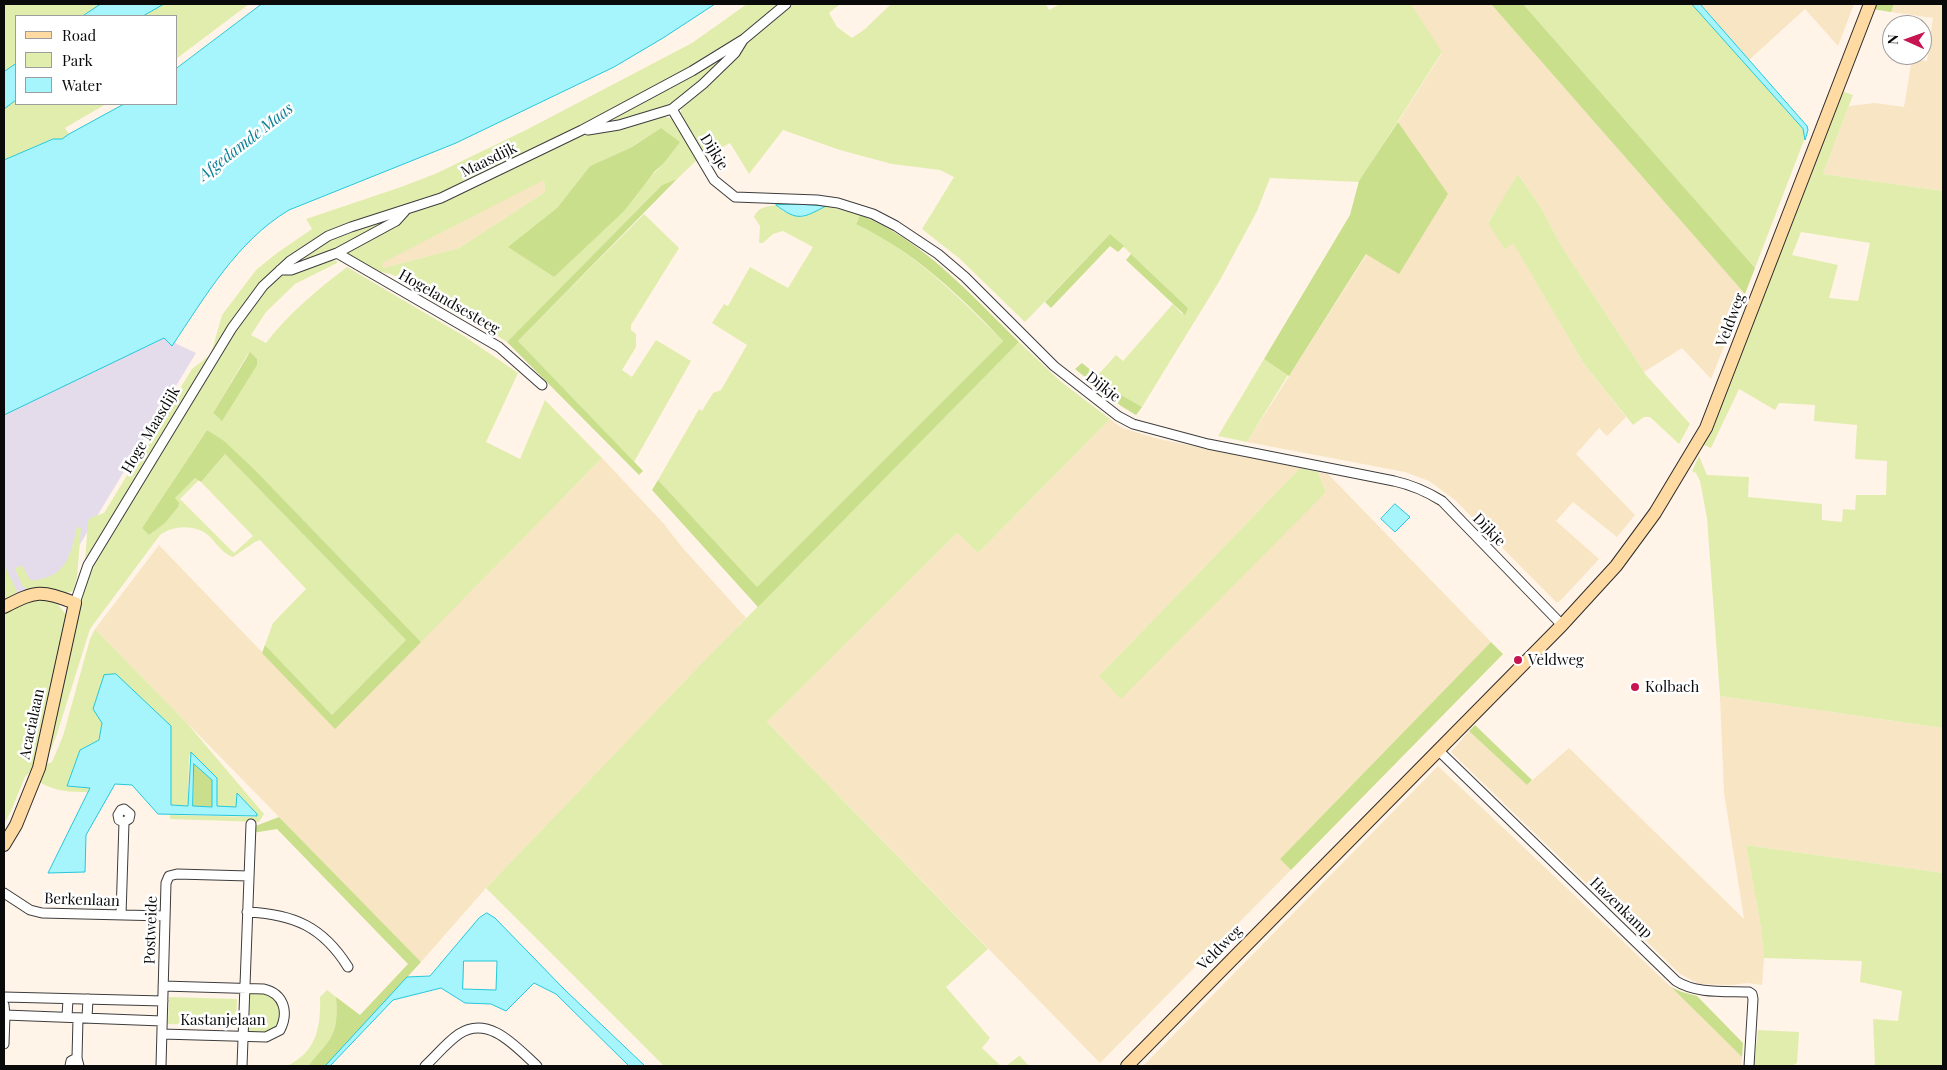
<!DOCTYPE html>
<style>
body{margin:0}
#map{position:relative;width:1947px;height:1070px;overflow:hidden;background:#fff4e7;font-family:"Playfair Display",serif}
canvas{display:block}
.frame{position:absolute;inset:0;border:5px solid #0a0a0a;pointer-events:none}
.legend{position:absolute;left:15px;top:15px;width:162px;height:90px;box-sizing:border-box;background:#fff;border:1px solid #9d9d9d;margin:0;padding:6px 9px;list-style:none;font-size:15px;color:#0a0a0a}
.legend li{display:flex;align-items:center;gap:10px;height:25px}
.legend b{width:25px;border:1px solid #9d9d9d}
.north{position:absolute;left:1882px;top:15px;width:50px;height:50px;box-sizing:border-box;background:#fff;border:1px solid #9d9d9d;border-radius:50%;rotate:272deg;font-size:14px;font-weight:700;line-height:20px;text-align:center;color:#0a0a0a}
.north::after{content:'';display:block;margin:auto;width:18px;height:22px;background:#c71551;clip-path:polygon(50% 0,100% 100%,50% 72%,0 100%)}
</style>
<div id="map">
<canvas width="1947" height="1070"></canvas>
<div class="frame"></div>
<ul class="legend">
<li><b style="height:6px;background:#ffdaa2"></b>Road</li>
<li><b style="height:14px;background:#e1edad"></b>Park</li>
<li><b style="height:14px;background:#a6f5fd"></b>Water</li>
</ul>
<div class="north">N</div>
</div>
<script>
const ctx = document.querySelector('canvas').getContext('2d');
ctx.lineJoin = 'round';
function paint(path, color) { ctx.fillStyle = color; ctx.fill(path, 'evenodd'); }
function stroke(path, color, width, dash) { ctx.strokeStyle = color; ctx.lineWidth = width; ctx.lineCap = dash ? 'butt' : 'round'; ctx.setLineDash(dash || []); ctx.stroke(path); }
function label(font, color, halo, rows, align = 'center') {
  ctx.font = font + ' "Playfair Display",serif'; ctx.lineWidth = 5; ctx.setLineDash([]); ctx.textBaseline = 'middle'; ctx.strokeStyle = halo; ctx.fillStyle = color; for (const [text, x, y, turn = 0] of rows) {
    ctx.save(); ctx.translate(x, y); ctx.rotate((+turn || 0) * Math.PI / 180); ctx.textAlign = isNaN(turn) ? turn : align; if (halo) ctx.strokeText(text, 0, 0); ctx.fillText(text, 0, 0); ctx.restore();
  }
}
const industrial = new Path2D(`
 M164,338l32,15 -139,229 -53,22v-192z`);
const farmland = new Path2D(`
 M1411,4h80l254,290 -34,85 -29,-31 -38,24 -82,-125 -22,-41 -21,-31 -31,47 17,28 8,-8 71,122 42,53 -19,19 -8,-8 -23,26 59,61 -18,22 -44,-35 -17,19 43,38 -36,39 -6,5 -102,-103 -26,-19 -24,-9 -158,-30 120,-188 81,-59 -50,-73 44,-69z
 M1700,4h154l-16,42 -33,-37 -56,51z
 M1894,4h49v187l-120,-17 26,-68 26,-3 29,4 8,-48 15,2 6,-43 -42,-6z
 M544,179l1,13 -86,56 -76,20 -2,-5z
 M1110,419l12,9 37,11 141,29 -201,208 227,-184 -8,-20 10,2 163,168 -211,217 11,11 -191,193 -333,-341 190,-189 21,20z
 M602,458l62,66 17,22 65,72 -260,270 -65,74 -326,-333 64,-84 176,183z
 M1720,696l223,32v145l-197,-28 15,82 3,31 -2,27 -15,-2 -15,2 -33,-1 -19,-10 -229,-222 18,-21 58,54 42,-37 175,171 -20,-126z
 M1438,766l233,221 71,70 -1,9h-598z`);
const green = new Path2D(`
 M4,4h97l-18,12h-67v48l-12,8z
 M164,4h85l-73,55v-43h-33z
 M747,4h34l-45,35 -46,29 -98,53 -153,74 -113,39c-73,35 -109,112 -150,178 -30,49 -60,99 -91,149l3,-39 2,-4 14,-5 88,-144 19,-15 11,-39 34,-45 21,-17 35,-24 -6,-10 95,-32 34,-13 91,-44 166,-87z
 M794,4h46l-11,9 8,14 15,11 13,-9 26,-25h155l3,6 11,-6h351l31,48 -83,130 -89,-4 -13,33 -37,69 -78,127 -19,-11 -26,-20 19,-21 7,6 50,-57 9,10 6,-6 -78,-74 -85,88 -65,-63 -38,-30 32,-52 -14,-7 -48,-6 -52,-14 -57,-20 -34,44 -19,-31 -27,15 -23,-41 2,-11 64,-64 22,-16z
 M1523,4h169l111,125 2,4 -1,7 -49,128z
 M731,52c-18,19 -39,41 -61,53 -23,12 -49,16 -74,22z
 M1842,91l11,4 -30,79 120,17v537l-223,-32 -13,-178 -7,-37 -4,-8 -4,-2 7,-15 8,19 42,2 -1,20 74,7v16l20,2 1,-13 12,1 1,-15h30l1,-34 -32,-2 2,-34 -43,-4 1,-16 -36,-2 -4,7 -36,-21 -28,59 -7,-3 21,-52zM1801,232l69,11 -12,58 -29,-3 9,-33 -46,-10z
 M16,100v4h90l-41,24 4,6 -7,5h-10l-48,21v-51z
 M661,115l14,5 23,39 -21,20 -15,6 -155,157 -54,-34 -62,-34 -19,-4 -30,-17 66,-40 33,-12 141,-66 38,-6zM661,128l2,36 -109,113 -45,-30 48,-39 33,-42 42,-19zM544,180l1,12 -86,56 -76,20 -1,-5z
 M1518,174l22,32 22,41 84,128 44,49 -11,20 -29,-27h-6l-11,8 -49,-61 -71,-121 -8,7 -17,-27z
 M776,205l8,7 19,5 23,-11 34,9 -4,8c61,31 99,71 147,118l-246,246 -99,-107 41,-71 3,2 11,-18 8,-3 26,-45 -35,-22 12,-19 4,2 22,-39 38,21 25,-41 -30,-16 -10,3 -10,9h-4l1,-17 -6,-9c4,-10 12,-10 22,-12z
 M644,214l35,34 -48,77v5l5,4v13l-14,23 10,7 24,-37 35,21 -57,101 -116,-121z
 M397,217l-67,35 -42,15 41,-27z
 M327,259l10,2v2l-42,21 -29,28 -15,23 15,8c23,-30 51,-53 81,-76l117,69 54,37 -32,69 34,17 25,-59 57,58 -181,184 -165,-171 -49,-41 -65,98 7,7 15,-11 11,-26 20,-20 4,2 -19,19 54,54 19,-17 -52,-54 24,-28 181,186 -74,75 -67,-70 8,-22 33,-34 -46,-49 -5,2 -22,15c-10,-3 -17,-14 -24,-21 -13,-12 -36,-11 -49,-1l-70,94 -33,105 -6,16 -4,3 35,-163 12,-28 146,-240 22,-29 17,-17 11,-3zM249,352l-27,68h-1l-8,-7z
 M1019,342l41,39 50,38 -132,134 -21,-20 -190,189 221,227 -42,38 44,51 -8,10 19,18h-337l-178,-178 220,-229z
 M1264,359l24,16 -41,67 -29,-6z
 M1300,468l18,4 8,20 -205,207 -22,-23z
 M77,527l4,1 -4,49 -4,14c-9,5 -41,1 -50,-4l-8,-18 4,-3 4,1 7,13c5,1 10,-1 15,-2 24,-7 27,-30 32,-51z
 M4,564l13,27 -1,3 -12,7z
 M33,597l23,5 11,14 -34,153 -8,8 -15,36 -6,11v-214z
 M95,629l91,93 78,92 -5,8 -89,-3v-4l86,2 -19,-23 -1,13h-19v-29l-28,-23 -1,51 -17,-1v-79l-69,-3 -3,17 -19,10 -13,36 23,2 -1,4c-19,0 -33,0 -50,-10l5,-17 8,-3 11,-26 27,-97z
 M1746,845l197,28v193h-68l-2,-47 25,2 4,-30 -42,-9 2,-21 -98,-3 -3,-31z
 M249,990l24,4 9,19c-8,21 -13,20 -35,21z
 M327,990l9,7c3,39 -5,41 -28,69h-21c29,-14 34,-38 33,-69z
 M169,997l68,2 -1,27 -68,-2z
 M1758,1030l41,2 -2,31 -6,3h-37z
 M1019,1055l10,11h-23l13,-10z`);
const forest = new Path2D(`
 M1491,4h32l232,264 -10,26z
 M1874,4h20l-3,8 -19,-3z
 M1398,122l50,72 -49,80 -33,-20 -77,122 -25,-17 86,-144 9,-34z
 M661,128l19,14 -17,22 -8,7 -31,40 -70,66 -46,-30 49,-39 33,-42 42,-19z
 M677,179l-159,162 125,130 -4,4 -132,-133 155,-157z
 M860,215c63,25 111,80 159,127l-261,265 -106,-117 6,-10 99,107 246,-246c-43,-46 -90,-90 -147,-117z
 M1110,234l14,12 -6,6 -8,-6 -59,62 -6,-6z
 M1131,254l57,54 -3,7 -59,-55z
 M250,352l7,7v6l-35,56 -9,-8z
 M1082,363l41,33 19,11 -6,8 -15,-9 -46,-37z
 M207,430l17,11 32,30 165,171 -86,87 -73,-76 3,-8 67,70 74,-75 -181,-186 -24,28 -6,-4 -20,20 4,5 -1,4 -14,17 -15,11 -7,-7z
 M1491,642l12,12 -212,216 -11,-11z
 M1475,725l57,55 -5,5 -58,-54z
 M194,763l18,17v27l-19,-1z
 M279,817l142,145 -95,104h-18c23,-28 31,-30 28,-69l24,18 48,-51 -131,-135 -25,4 1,-6z
 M1671,987l11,5 15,4 46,47 -1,14z`);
const water = new Path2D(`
 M101,4h63l-21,12h-60z
 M262,4h453l-52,34 -49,29 -158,76 -167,67c-52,31 -84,87 -117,136l-8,-8 -160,77v-255l49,-21h9l7,-5 55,-30h52v-35z
 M1692,4h8l107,122 1,4 -3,10 -2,-11z
 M16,64v36l-12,9v-37z
 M798,204l28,2c-23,12 -28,16 -50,-1z
 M1395,504l15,13 -15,15 -14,-13z
 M116,674l55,52v79l17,1 3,-54 26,26v28l19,1 1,-14 20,21v2l-99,-2 -26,-29 -17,-1 -29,51 -1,37 -37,1 42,-85 -23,-2 13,-36 19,-10 3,-17 -9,-14 11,-34zM194,764l18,16v27l-19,-1z
 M487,913l8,5 70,72 80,76h-16l-73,-72 -22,-11 -28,28 -15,-7 -26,-1 -24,-15 -48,12 -63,66h-5l82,-89 23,-1 49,-58zM464,961h33l-1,29 -33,-1z`);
const street = new Path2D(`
 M672,109l42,71 21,17 82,3 21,3 35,11 23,12 42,28 27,23 89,89 64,50 15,8 75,20 186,37c18,4 32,10 48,20l120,124
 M588,130l31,-5 53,-16 31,-25 32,-31 8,-13
 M337,253l162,94 43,38
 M280,270h11l46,-17 59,-32 9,-10
 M75,603l13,-38 144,-237 31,-42 27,-25 38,-25 23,-9 90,-29 141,-68 110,-59 52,-32 42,-35
 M1438,750l238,231c20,13 50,10 73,11l3,2 1,5 -4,67
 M4,893l26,17 12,3 123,3
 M247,912c47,2 76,15 101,55
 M121,915l3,-93 -5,-2 -1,-5 3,-5 3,-1 6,5 -1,5 -5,3
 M4,997l159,4
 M4,1005l1,10 -1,29
 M5,1015l157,6
 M67,1017l1,-18
 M78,1018l-1,40 2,8
 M87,1018l1,-19
 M162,1034l104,3 14,-7c9,-18 4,-36 -16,-41l-101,-3
 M70,1066l1,-5 6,-3
 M161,1066l5,-183 3,-7 8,-2 72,2
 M242,1066l9,-242
 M425,1066c11,-10 21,-23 34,-32 30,-20 58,14 78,32`);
const secondary = new Path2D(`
 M4,607c33,-17 36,-17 71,-4l-36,165 -23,57 -12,20
 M1127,1066l435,-441 54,-59 39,-53 51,-85 164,-424`);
const markers = [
 [1518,660,5,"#c71551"],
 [1635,687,5,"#c71551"]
];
const streetNames = [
 ["Dijkje",714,152,58],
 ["Maasdijk",489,160,-26],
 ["Hogelandsesteeg",449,302,30],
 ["Veldweg",1731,320,-69],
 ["Dijkje",1103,387,38],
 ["Hoge Maasdijk",151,430,-59],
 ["Dijkje",1489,530,46],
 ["Acacialaan",32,724,-78],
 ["Berkenlaan",82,900,2],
 ["Hazenkamp",1621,908,44],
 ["Postweide",151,930,-88],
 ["Veldweg",1220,948,-45],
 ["Kastanjelaan",223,1020]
];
const poiNames = [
 ["Veldweg",1528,660],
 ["Kolbach",1645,687]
];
const waterNames = [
 ["Afgedamde Maas",246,142,-38]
];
paint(industrial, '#e5dceb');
paint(farmland, '#f8e5c4');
paint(green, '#e1edad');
paint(forest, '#c9df8b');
paint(water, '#a6f5fd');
stroke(water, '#25c7db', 1);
stroke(street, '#3d3d3d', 11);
stroke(secondary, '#2c2c2c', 14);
stroke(street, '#fff', 9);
stroke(secondary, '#ffdaa2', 12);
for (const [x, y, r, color] of markers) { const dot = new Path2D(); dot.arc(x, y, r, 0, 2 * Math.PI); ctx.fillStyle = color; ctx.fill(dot); stroke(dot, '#fff', 2); }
label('15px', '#0a0a0a', '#fff', streetNames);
label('15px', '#0a0a0a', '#fff', poiNames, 'left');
label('italic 16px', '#098298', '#fff', waterNames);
</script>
